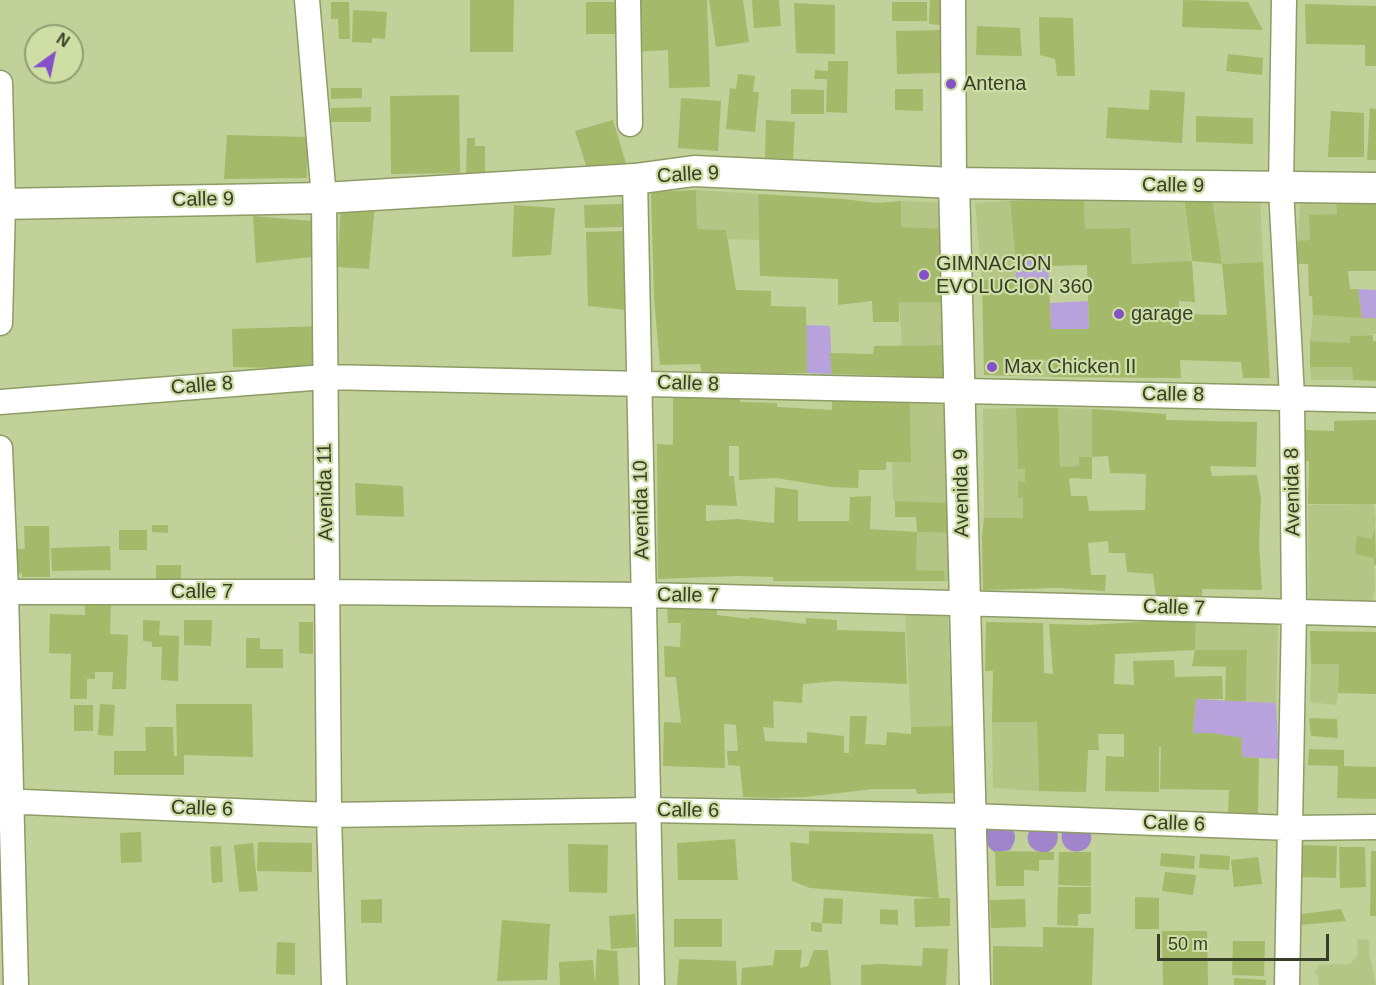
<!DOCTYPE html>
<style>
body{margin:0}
#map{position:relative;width:1376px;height:985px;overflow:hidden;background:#c1d199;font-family:Helvetica,sans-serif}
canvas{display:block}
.north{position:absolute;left:24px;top:24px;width:60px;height:60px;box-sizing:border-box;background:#cedea5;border:2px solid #929e73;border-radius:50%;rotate:33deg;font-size:16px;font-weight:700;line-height:24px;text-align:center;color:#383e28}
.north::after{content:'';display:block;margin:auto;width:21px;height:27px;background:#8550c8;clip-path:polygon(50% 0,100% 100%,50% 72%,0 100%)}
.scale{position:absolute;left:1157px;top:934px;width:172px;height:27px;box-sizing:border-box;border:3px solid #383e28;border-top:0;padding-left:8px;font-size:18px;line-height:21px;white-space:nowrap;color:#383e28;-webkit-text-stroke:4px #cedea5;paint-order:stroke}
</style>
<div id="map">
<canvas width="1376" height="985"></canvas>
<div class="north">N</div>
<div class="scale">50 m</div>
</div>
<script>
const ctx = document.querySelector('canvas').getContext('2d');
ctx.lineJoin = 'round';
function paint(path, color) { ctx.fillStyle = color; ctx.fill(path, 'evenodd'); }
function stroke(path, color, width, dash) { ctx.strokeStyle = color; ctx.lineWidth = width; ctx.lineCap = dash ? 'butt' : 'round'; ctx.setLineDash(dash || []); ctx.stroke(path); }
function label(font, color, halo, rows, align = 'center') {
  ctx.font = font + ' Helvetica,sans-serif'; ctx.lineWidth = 4.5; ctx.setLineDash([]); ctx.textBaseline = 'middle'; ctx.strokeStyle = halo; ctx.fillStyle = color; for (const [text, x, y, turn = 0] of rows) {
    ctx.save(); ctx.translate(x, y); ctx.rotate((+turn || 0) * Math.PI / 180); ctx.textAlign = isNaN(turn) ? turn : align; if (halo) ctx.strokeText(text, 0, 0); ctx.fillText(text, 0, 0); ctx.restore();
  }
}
const built = new Path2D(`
 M696,190l62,4 1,46 -31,-1 -2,-9 -29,-1z
 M1260,197l3,65 -41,2 -10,-65z
 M1184,198l7,64 -59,2 -3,-36 -44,1 -1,-29z
 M901,201l48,2v26l-48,-2z
 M1010,201l6,79h-34l-7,-77z
 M1300,201h36l1,13 -28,1 1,25 -12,1z
 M899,302l53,1 -8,80 -2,-38h-40z
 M1313,315l63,3v16l-26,2v7l-40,-2z
 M1014,359l37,1 1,17 -38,-1z
 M1310,367h42l1,13h-42z
 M910,401l43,4 -1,98 -59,-2 -1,-40 19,1z
 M1016,408l2,60 7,1v13l-6,-1 4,17v20h-39l-1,-109z
 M1058,408l34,1v48h-13v9l-19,1z
 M1373,504l3,15 -4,20 -17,15 19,4 1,29 -3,16 -63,-4 -1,-94z
 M917,532l34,1 2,49 -8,-1 -1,-10 -28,-1z
 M905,612l43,2 1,45h4l3,67 -45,1z
 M1196,621l82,2 -2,80 -30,-2 1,-51h-52z
 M1311,664h28l-1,29 -2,12 -26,-3z
 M992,722h45l2,69 -46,-3z
 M1357,939l13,1 -1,12 7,33h-57l-1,-10 -4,-1 5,-9 31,-1 8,-9z`);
const green = new Path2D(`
 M1015,256h33l1,25 -33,-1z
 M1358,289l18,1v28h-14z
 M1088,301l1,28h-38l-1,-26z
 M806,325l24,1 2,48 -25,-1z
 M1196,699l80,4 3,56 -37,-2 -30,-24h-19z`);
const forest = new Path2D(`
 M1011,827c6,8 5,14 -1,23l-14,3c-10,-6 -13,-15 -8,-25z
 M1031,828l26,3c3,11 -2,19 -13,22 -14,-2 -21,-13 -13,-25z
 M1090,830c9,27 -33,30 -28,1z`);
const building = new Path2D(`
 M470,0h44l-1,52h-43z
 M632,0h75l3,87 -41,1 -1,-38 -34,2z
 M709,0h34l6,42 -33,5z
 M752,0h27l2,26 -27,2z
 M930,0h14l-2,25 -13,-1z
 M1183,0l65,2 15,28 -81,-3z
 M331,2h18l1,37h-11l-1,-20h-7z
 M586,2h29l1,32h-30z
 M892,2h35v19h-35z
 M794,3l41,2v49l-39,-1z
 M1305,4l71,2v60h-11v-21l-59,-1z
 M353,10l34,2 -2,27 -13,-1v5l-20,-1z
 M1039,17l34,1 2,58h-18l-2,-17 -15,-4z
 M977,26l43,2 2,28 -46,-1z
 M944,30l1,43 -48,1 -1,-43z
 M1228,54l35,4 -1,17 -36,-4z
 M828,61h20l-1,52 -21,-1 1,-33h-13l1,-9 13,1z
 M738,74l17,2 -2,16h6l-4,40 -29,-3 4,-41 6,1z
 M331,88h31v10l-31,1z
 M791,89l33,1v24h-33z
 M895,89h28v22l-28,-1z
 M1150,90l35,2 -3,51 -76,-5 2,-31 41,3z
 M459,95l1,78 -69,1 -1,-78z
 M681,98l40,3 -3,50 -40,-3z
 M371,107v15h-40v-14z
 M1370,108l6,1v51h-9z
 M1331,111l33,2v44h-36z
 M1196,116l57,2v26l-57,-2z
 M613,120l14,47 -37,11 -15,-47z
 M766,120l29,2 -2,37 -28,-1z
 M227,135l80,2v41l-83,1z
 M467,138h8v8h10v28h-19z
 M696,190l1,39 29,1 10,60 35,1v15l35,1 1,66 -105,1 -2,-10 -40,1 -6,-67 -3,-106z
 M758,194l85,5 34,4 24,-2v26l48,2 3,74 -53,-1v20h-26l-1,-21 -34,4v-26l-78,-3z
 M1184,198l28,1 10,65 -30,-3z
 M1084,200l1,29 45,-1 2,36 60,-3 3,41 -16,-1v13l48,1 -5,-51 41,-2 7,116h-27l-2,-16 -61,-2 1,18 -129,-1 -1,-17 -37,-1v17l-30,-1 -2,-95 67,1 2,48h38l-2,-64 -39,1v-10h-33l-5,-55z
 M1336,201l40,1v69h-28l2,18h8l4,29 -49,-3 -1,-19h-3l-1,-32h-11l1,-23 12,-1 -1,-25 28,-1z
 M622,204v23l-37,1 -1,-23z
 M375,205l-6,64 -32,-2 4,-61z
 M514,205l41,3 -4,47 -39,2z
 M253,216l59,5v36l-56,6z
 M628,231l-1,79 -39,-4 -2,-74z
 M323,326v43l-90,-2 -1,-38z
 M1373,335v6h3v40l-23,-1 -1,-13h-42v-26l40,2v-7z
 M942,345l2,38 -41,1 -1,-8 -70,-2 -2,-21 43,1 1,-8z
 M703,392l37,1v9l37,1v4l55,3v-10l78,1 1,61h-25v8h-27l-1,18 -26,-1 -56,-9 -37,2v-34h-10v30h5l3,30 -31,-1v16l32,-2 36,4 1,-36 23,3v31h51l1,-24 21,-1 -1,33 47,3 -1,38 28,1 1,10h-172v-4l-35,-1 -80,3 -1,-135 16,1v-47l30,-1z
 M1016,408h42l2,59 19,-1v-9h13v22l-23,-1 2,18h16l2,15 56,-1 1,-36 -36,-1 -2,-17 -16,1v-48l74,5v6l91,2 -1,45 -46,-1 2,10 45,-1 4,24 -2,45 3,46 -60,-1v7l-46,1 -3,-23 -26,-2 -2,-19h-16l-1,-12 -20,2 3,32h15l-1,16 -47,-3 -75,2 -1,-54 2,-18h39v-20h-5v-17l7,1v-13h-7z
 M1376,420v84h-68l1,-43h-5v-31l30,1v-10z
 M355,483l48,3 1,31 -48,-2z
 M895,501l57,2 -1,30 -34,-1 -1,-15h-21z
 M152,525h16v8l-16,-1z
 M24,526h25l1,51h-28v-4l-7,1 -1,-25h11z
 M1375,526l1,39h-2v-7l-19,-4 2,-18 15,3z
 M119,530h28v20h-28z
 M110,546l1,24 -59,1 -1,-23z
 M156,565h25v15h-25z
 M85,603l26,1 -1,30 18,1 -2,54h-14l1,-17h-18v7h-8v20h-17l1,-45 -22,-1 1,-39 35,1z
 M667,605l50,1v9l32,4v-2l57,7v-6l31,2v10l68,2 2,52 -71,-3 -33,3 -1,19 -29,-2 1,27 -11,-1 2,14 42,2v-11l37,4v17h5l1,-37h17l-2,28 21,1 1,-13 24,2v-7l41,-1 3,30h-3l2,37 -37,1 -1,-5h-43l-67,8 -33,1 -30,-1 -3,-31 -12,-1 -1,-14h11l-2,-26 -12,-1 1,44 -62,-2 1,-44 17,1 -5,-46h-11l-1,-31 16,1 1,-24h-13z
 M143,620l17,1 -1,14 20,1 -1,45 -17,-1 1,-33h-10v-5l-9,-1z
 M184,620h28l-1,26 -27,-1z
 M1156,621h40l-1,29 -80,4 -1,30 20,1 -1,-24 41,-1 1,17 47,-1 1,23h-27l-3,34h19l30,5v19l17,1 -1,56 -30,-1 1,-23 -69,-1 1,-42h-2v45l-54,-1 1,-35 18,1v-23h-26l1,16h-11l-2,42 -47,-1 -2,-69h-45l1,-51h-8l1,-49 57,1 1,50 9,1 -4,-50 40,1z
 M299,622h14v32l-14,-1z
 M1310,631l66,1v62l-38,-1 1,-29h-28z
 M246,638h14v11h23v19h-37z
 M1195,650h52l-1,51h-21l1,-34 -34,-1z
 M100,704l15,1 -2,31 -15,-1z
 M176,704h76l1,53 -69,-2v20h-70v-24h32l-1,-24h28l1,29h3z
 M74,705h19v26h-19z
 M1309,718l28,1 1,19 -27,-2z
 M1309,749l35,1v16l32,1v32l-39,-1 1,-32 -30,-1z
 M809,831l124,3 6,64h11v28l-35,1 -1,-28 23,-1 -127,-10 -18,-7 -2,-39 19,2z
 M141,832l1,30 -21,1 -1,-30z
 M735,839l3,41h-60l-1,-37z
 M258,842l54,1v29l-55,-1z
 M253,843l5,48 -19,1 -5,-47z
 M568,844l40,1 -1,48 -38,-1z
 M1302,845l35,1 -1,32 -34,-1z
 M221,846l2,36 -11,1 -2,-36z
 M1339,847h26l1,40 -26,1z
 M995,851l59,1v8h-15v11l-15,-1v16h-28z
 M1371,851h5v65h-6z
 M1059,852h32v34l-33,-1z
 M1161,853l34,3 -1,13 -34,-3z
 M1200,854l30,2 -1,14 -30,-2z
 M1258,857l4,27 -28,3 -3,-27z
 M1165,872l31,3 -3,20 -31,-4z
 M1058,887h33v27h-13v12l-21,-1z
 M1135,897l24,1v31h-24z
 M824,898l19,1 -1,25 -20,-1v9l-11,-1v-9l11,1z
 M382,899v24h-21v-23z
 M1025,899l1,28 -35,1 -1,-28z
 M880,909l18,1v15l-18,-1z
 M1341,909l5,12 -46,4 2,-11z
 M635,914l2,33 -26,2 -2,-33z
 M674,919h48v28h-48z
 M502,920l48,4 -3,56 -50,1z
 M1043,927l51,1 -2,57h-99v-39l50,1z
 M1162,931h45l1,54h-45z
 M1233,941h32l-1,35 -32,-1z
 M277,942l18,1v32l-19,-1z
 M923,948l25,1 -2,36h-85v-20l19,-1 42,2z
 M597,949l20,2 2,34h-24z
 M775,950h27l-2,18 8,-2 6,-16h14l3,35h-90l1,-17 31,-3z
 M679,959l57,2 1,24h-60z
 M593,960l2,25h-35l-1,-23z
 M1234,978l32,2v5h-32z`);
const minor = new Path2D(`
 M307,0l17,198 5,617 5,170
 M628,0l2,124
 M953,0l1,183
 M1284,0l-3,188 11,209 2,214 -7,374
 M0,83l3,121 -3,119
 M635,179l17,806
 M0,402l325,-25 1051,23
 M0,448l6,144 10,393
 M0,592h327l317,3 732,19
 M0,801l329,14 320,-5 321,6 321,12 85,-1`);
const tertiary = new Path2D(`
 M954,183l21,802
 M0,204l324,-6 311,-19 59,-8 260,12 422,5`);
const markers = [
 [951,84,6,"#8550c8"],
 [924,275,6,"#8550c8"],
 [1119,314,6,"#8550c8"],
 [992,367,6,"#8550c8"]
];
const poiNames = [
 ["Antena",963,84],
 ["GIMNACION",936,264],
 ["EVOLUCION 360",936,287],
 ["garage",1131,314],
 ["Max Chicken II",1004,367]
];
const streetNames = [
 ["Calle 9",688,175,-3],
 ["Calle 9",1173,186,1],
 ["Calle 9",203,200,-1],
 ["Calle 8",688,384,2],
 ["Calle 8",202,386,-4],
 ["Calle 8",1173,395,1],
 ["Avenida 11",326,492,-91],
 ["Avenida 8",1293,492,-91],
 ["Avenida 9",962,493,-91],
 ["Avenida 10",642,510,-91],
 ["Calle 7",202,592],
 ["Calle 7",688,596,1],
 ["Calle 7",1174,608,2],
 ["Calle 6",202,809,2],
 ["Calle 6",688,811,1],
 ["Calle 6",1174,824,2]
];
paint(built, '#b4c586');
paint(green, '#b7a2dc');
paint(forest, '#a085cd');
paint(building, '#a4b969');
stroke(minor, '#8d9c66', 27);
stroke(tertiary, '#8d9c66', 33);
stroke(minor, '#fff', 24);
stroke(tertiary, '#fff', 30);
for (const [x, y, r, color] of markers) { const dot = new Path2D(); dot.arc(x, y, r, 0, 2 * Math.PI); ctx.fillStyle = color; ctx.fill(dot); stroke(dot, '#cedea5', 2); }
label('20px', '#383e28', '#cedea5', poiNames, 'left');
label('20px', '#383e28', '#cedea5', streetNames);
</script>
